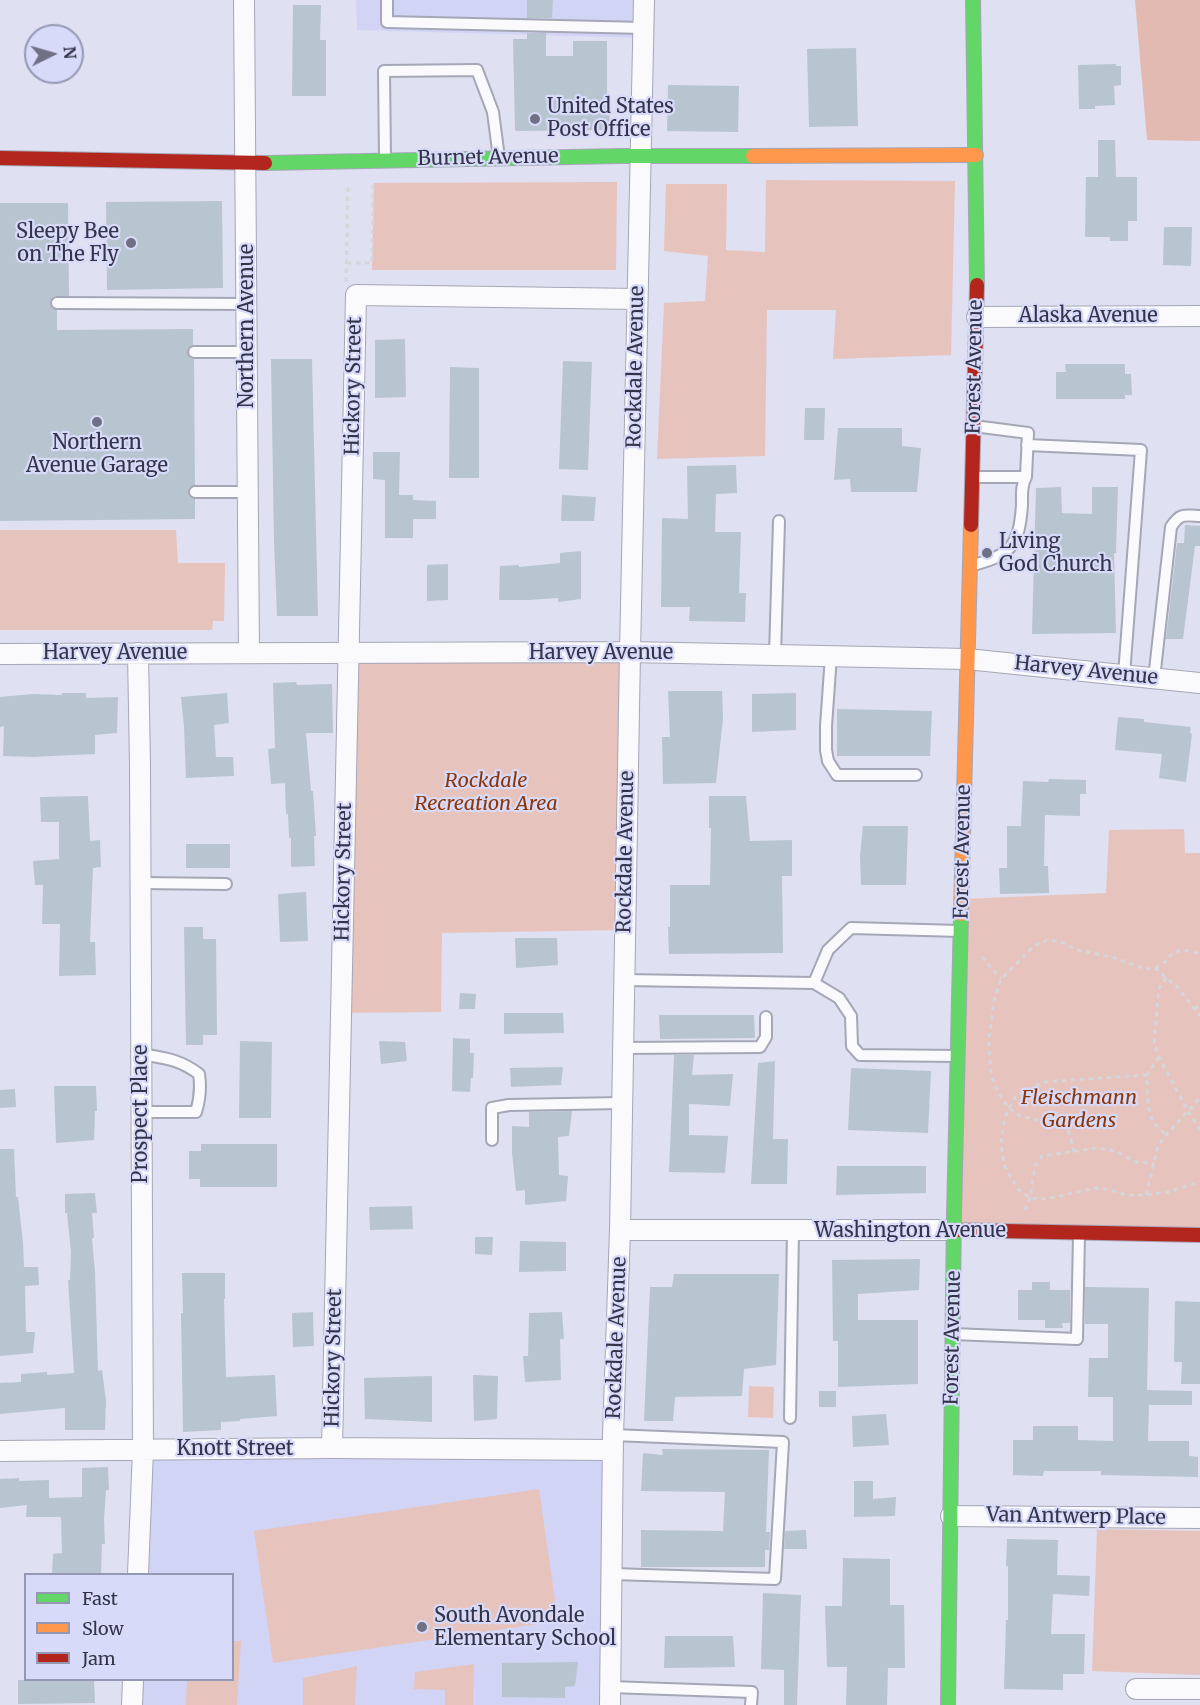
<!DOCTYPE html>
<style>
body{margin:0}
#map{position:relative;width:1200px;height:1705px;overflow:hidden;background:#dfe0f1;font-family:Merriweather,serif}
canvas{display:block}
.legend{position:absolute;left:24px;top:1573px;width:210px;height:108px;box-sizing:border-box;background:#d7daf9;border:2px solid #9598b3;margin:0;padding:8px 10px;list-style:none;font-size:18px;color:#333449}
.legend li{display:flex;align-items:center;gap:12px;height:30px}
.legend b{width:30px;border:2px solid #9598b3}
.north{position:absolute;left:24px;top:24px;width:60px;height:60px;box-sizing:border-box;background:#d7daf9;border:2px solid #9598b3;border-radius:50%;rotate:85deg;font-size:16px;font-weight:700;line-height:24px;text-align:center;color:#333449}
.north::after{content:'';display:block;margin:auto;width:21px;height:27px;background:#6f7084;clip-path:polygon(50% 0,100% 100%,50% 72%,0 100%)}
</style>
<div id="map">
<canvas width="1200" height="1705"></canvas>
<ul class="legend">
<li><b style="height:8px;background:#63d668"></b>Fast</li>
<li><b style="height:8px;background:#ff974d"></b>Slow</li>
<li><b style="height:8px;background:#b3261e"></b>Jam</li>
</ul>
<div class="north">N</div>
</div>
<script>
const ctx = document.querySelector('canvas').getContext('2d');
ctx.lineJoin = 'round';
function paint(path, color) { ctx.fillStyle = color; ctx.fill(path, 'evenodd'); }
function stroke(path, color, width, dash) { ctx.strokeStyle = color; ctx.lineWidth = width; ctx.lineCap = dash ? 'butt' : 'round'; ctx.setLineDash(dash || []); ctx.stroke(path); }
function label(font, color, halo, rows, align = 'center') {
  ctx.font = font + ' Merriweather,serif'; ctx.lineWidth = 4.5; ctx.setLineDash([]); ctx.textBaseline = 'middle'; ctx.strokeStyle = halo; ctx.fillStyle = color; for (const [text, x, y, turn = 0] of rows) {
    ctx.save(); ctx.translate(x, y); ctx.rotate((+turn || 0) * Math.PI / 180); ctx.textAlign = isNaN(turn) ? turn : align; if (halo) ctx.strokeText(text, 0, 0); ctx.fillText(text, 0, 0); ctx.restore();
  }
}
const built = new Path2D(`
 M356,0h288l-1,38 -286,-8z
 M143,1450h470l-3,255h-478l1,-25h99v-106h-94z`);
const green = new Path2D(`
 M766,180l189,1 -4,174 -118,4 3,-49h-69l-2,146 -108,3 7,-156 41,-2 3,-45 -44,-5 2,-67h61l-1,66 39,2z
 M617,182l-1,88h-244l2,-87z
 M0,530h176l2,33h47l-1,58h-11l-1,9h-212z
 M349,652h281l-5,278 -183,3 -1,79 -100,1z
 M1184,829l1,24h15v382l-246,-5 7,-331 145,-6 3,-63z
 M749,1386l25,1 -1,31 -25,-1z
 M539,1489l19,132 -285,42 -19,-132z
 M1097,1529l103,2v144l-108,-4z
 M233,1641h8l-4,64h-51l1,-25h45z
 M474,1664l-1,41h-28v-15l-31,-1 1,-17z
 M357,1666l-2,39h-52v-27z`);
const forest = new Path2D(`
 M1135,0h65v141l-53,-1z`);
const building = new Path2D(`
 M527,0h26l-1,18h-25z
 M293,5h28l-1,35h6v56h-34z
 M527,33h19v23h27v-15h34v64h2l1,25 -95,1 -2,-92h14z
 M856,48l2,78 -49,1 -2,-78z
 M1116,64v2h5v19l-7,1 1,19 -20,1v3h-16l-1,-44z
 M668,85l71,1 -1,46 -71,-1z
 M1098,140h17l1,37h21v44h-9v20h-18v-4h-25l1,-60h12z
 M222,201l1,87 -116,2 -1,-88z
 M0,203h68l1,93h-15l-4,6 1,5 6,3v20l136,-1v16l-5,3 -1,5 3,5 4,1 1,126 -6,3 -1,5 3,5 4,1v20l-195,2z
 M1164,227h28l-1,39 -28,-1z
 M405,339l1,58 -31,1v-58z
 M271,359h41l6,257h-41l-3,-74z
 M563,361l29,1 -4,108 -29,-1z
 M1065,364h60v10h6l1,21h-7v4h-69v-27h10z
 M450,367l29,1v110h-30z
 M805,408h20l-1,32h-20z
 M838,428h64v18l19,2 -4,44h-66l-1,-13 -16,1z
 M373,452h27l-1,43h14v5l23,1v18h-23v19h-28v-58l-12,-1z
 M736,465l1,28 -21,1 -1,38h26l-2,61h7l-1,29 -56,-1 1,-14h-29l1,-89 26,1 -1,-53z
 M1061,487l1,26 30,1v-27h26l-2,66h-2l2,80 -84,1 4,-146z
 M562,495l34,2 -2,24h-33z
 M1185,525l15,1v20h-5l-12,93h-17l11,-96h7z
 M581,551v48l-23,3v-4l-29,2h-30l1,-34 19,-1v2l41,-4v-10z
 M448,564v36l-21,1v-36z
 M296,682l1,3 35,-1 1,49h-27l5,58h2l3,45h-2l1,30 -24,1v-29h-2l-1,-24h-2l-1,-31 -14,1 -3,-35 7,-1 -2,-65z
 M668,691h54l1,28 -7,64 -53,1 -1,-47h8z
 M62,693h24v5l32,-1 -1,36 -22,2v19l-63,3 -29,-1 1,-30 -4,1v-30l33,-3 29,1z
 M227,693l2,30 -15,2 2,32h17l1,19 -48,2 -2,-51 -3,-30z
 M796,693v37l-44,2v-38z
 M837,709l95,2 -2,45h-93z
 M1118,717l26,2v3l47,5 -1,6 2,1 -6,48 -27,-4 3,-24 -47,-4z
 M1049,779l37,1v14h-6v22l-35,-1 -1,51h4l1,27 -49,1 -1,-26h8v-42h14l2,-45 25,1z
 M88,796l2,45 10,-1 1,27 -8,1 -3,74h5l1,33 -37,1 1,-52h-18l1,-39h-8l-2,-24 26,-2v-37h-18l-1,-25z
 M709,796h37l4,45 42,-1v36h-10l1,77 -114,1 -1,-27h2v-42h40l1,-57h-2z
 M863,826h45l-2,59h-45l-1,-30z
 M186,844h44v24h-44z
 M306,892l2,49 -28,1 -2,-48z
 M184,927h19v12h13l1,96h-14v10h-17z
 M515,938h42l1,27 -42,3z
 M460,993l16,1 -1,15h-16z
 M504,1013h59l1,20 -60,1z
 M659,1015h95l1,23 -95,1z
 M453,1038l17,1v14h4l-1,25h-2l-1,14 -18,-1z
 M240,1041l32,1 -1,76h-32z
 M379,1041l26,1 2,19 -26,3z
 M674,1055h20l-2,20 41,-1 -3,32 -41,-2v31l39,1 -3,37 -56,-1z
 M775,1061l-2,78h15l-1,45h-36l7,-121z
 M563,1067l-2,18 -50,2 -1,-19z
 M851,1068l80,3 -3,62 -80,-3z
 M54,1086h42l1,25h-2l-1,29 -38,3z
 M15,1089l1,18 -16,1v-18z
 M572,1111l-3,25 -11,1 1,38 9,1 -2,25 -41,4v-15l-9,1 -4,-38v-27l17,1v-15z
 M201,1144h76v43h-77v-8h-11v-28h12z
 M0,1149h14l2,48h2l5,46 1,24h14l1,18 -14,1 1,46h9l-2,21 -33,3z
 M837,1166h89v27l-90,2z
 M95,1193l2,20h-5l2,25h-2l3,34 3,99 4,-1 4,31 -1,29h-40v-22l-65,6v-31l21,-1v-8l26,-2v3l27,-2 -6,-93h2l1,-28 -4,-39h-2v-19z
 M412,1206l1,23 -43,1 -1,-23z
 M475,1237h18l-1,18 -17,-1z
 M520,1241l46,1v29l-47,1z
 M920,1259l-1,31 -61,4v26h60v64l-80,3v-46h-5l-1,-81z
 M182,1273h43v26h-1l2,78 49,-2 2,41 -37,3v2l-19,1v8l-38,2 -2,-119h2z
 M674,1274h105l-3,91 -32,4 -2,27 -67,1 -2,24h-29l6,-134h22z
 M1032,1282h18v8h20v33h-8l1,5h-18v-8h-27v-30h14z
 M1085,1287l64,1 -2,102 45,1v14h-43l-1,36h41v15l9,1v20l-97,-2v-4h-57l-1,5 -30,-1v-35h20v-14h45v14l35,1v-44h-25l1,-39h19v-34h-23z
 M1175,1301l25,1v82h-19l1,-22h-8z
 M313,1312l1,34 -21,1 -1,-34z
 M562,1312l2,27h-4l1,41 -36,2 -2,-26h5l1,-43z
 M473,1375l25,1 -1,43 -23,2z
 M432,1376v46l-67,-3 -1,-41z
 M819,1391h17v16h-17z
 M886,1414l3,31 -36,2 -1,-31z
 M662,1449l107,1 -3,82h4l-1,18h-4v17h-124v-37l82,1 2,-39 -84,-1 2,-38 20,2z
 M108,1467l1,23h-3l-2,30 1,24h-3l-1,31h-49l1,-21 9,-1 -1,-36h-35l1,-12 -27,3v-29l19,-1v3l30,-1v18l33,-1v-29z
 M854,1481h19v18l23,-2 -1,19 -41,1z
 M806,1530l1,19h-23l1,-18z
 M1007,1539l51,1 -1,35 33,1 -1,20 -36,-2 -2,40h34l-1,40h-21v16l-59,-1 2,-69h2v-54h-2z
 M843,1558l47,1v46h14l1,63h-17l-1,37h-41l1,-38h-20l-2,-61h17z
 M763,1593l38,2 -4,110h-13v-35l-23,-1z
 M665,1636h68l2,31 -71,1z
 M578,1662l-3,24 -10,1v11l-63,-1v-34z
 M18,1680h76l1,23 -77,1z`);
const path = new Path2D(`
 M347,263h25l1,-81
 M346,282l2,-99
 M982,957l19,22
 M1155,968l23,20 22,28
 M1166,978l-7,10 -5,55 5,14 29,54 12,19
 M1195,1009l5,-5
 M1159,1057l-12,18 1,28 4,18 14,14
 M1147,1075l-104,7 -28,15 -9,18 -3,11 -2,18 3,21 14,24 12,9 16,1 50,-11 14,2 16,5h20l22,-3 32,-10
 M1074,1152l-5,-20 -10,-7 -39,-9 -11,-8 -10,-14 -8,-18 -2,-36 5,-39 7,-22 33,-33 13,-6 12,1 18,9 35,7 33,12 10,-1 10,-6 8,-10 11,-2 13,3 3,3
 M1146,1195l12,-49 8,-11 34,-37
 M1025,1210l5,-12 5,-32 7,-10 55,-8 18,3 21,11 18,1`);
const lane = new Path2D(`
 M387,0v22l257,6
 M385,160l-1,-89 93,-1 16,42 6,46
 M57,303l190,1
 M194,352h53
 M1027,445l114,5 -17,225
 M973,477h53
 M195,492h53
 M970,566c40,-11 49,-18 52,-61 0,-10 -1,-20 4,-28l2,-44 -54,-7
 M775,655l4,-134
 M831,656l-5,70v24l2,11 9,14h79
 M1154,679l17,-152c9,-14 13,-12 29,-11
 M140,883l86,1
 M624,980l190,3 25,15 12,18 1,30 8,9 98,1
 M814,983l14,-33 23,-22 109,3
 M623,1048l137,-1 6,-10v-20
 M141,1054c23,4 38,5 58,20 2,13 1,25 -3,38h-55
 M492,1140v-32l17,-3 113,-2
 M953,1334l124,5 2,-105
 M790,1418l3,-188
 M612,1574l163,5 8,-137 -170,-7
 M610,1687l142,5 -1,13`);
const street = new Path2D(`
 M244,0l5,652
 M977,317l223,-1
 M138,653l2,112 3,685 -5,124
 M0,654l630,-2 337,7 233,24
 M620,1230h334
 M332,1448l24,-1153 281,4
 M0,1451l332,-3 281,2
 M951,1516l249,2
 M1136,1689h64
 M132,1705l1,-25
 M610,1705l3,-270 7,-205 10,-578 14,-652`);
const fast = new Path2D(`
 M973,0l4,285
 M265,163l356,-7h132
 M948,1705l6,-490 7,-301`);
const slow = new Path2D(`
 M753,156l223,-1
 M961,914l10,-389`);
const jam = new Path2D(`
 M0,158l265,5
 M971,525l6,-240
 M954,1230l246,5`);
const markers = [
 [535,119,6,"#6f7084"],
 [131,243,6,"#6f7084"],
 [97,422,6,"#6f7084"],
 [987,553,6,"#6f7084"],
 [422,1627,6,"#6f7084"]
];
const poiNames = [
 ["United States",547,107],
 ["Post Office",547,130],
 ["Sleepy Bee",119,232,"right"],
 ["on The Fly",119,255,"right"],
 ["Northern",97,443,"center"],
 ["Avenue Garage",97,466,"center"],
 ["Living",999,542],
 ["God Church",999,565],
 ["South Avondale",434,1616],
 ["Elementary School",434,1639]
];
const streetNames = [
 ["Burnet Avenue",488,158,-1],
 ["Alaska Avenue",1088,316],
 ["Northern Avenue",247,326,-90],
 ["Rockdale Avenue",636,367,-89],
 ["Forest Avenue",975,367,-89],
 ["Hickory Street",354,386,-89],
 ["Harvey Avenue",115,653],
 ["Harvey Avenue",601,653],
 ["Harvey Avenue",1086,671,6],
 ["Rockdale Avenue",626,852,-89],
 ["Forest Avenue",963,852,-89],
 ["Hickory Street",344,872,-89],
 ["Prospect Place",141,1114,-90],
 ["Washington Avenue",910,1231],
 ["Rockdale Avenue",617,1338,-88],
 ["Forest Avenue",953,1338,-89],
 ["Hickory Street",334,1358,-89],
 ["Knott Street",235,1449],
 ["Van Antwerp Place",1076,1517,1]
];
const parkNames = [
 ["Rockdale",486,781],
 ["Recreation Area",486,804],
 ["Fleischmann",1079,1098],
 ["Gardens",1079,1121]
];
paint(built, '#d2d4f6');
paint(green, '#e7c3bd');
paint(forest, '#e3bab1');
paint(building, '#b8c5d1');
stroke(lane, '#a5a6b6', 14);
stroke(street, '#a5a6b6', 22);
stroke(fast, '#a5a6b6', 16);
stroke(slow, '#a5a6b6', 16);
stroke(jam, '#a5a6b6', 16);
stroke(path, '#d5d5da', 3, [4.5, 4.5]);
stroke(lane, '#fafafd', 10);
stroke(street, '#fafafd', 20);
stroke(fast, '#63d668', 14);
stroke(slow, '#ff974d', 14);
stroke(jam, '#b3261e', 14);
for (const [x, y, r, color] of markers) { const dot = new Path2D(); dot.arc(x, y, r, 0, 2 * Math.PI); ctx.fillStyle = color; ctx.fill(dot); stroke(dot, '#d7daf9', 2); }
label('20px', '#333449', '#d7daf9', poiNames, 'left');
label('20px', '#333449', '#d7daf9', streetNames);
label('italic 20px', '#8e3505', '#d7daf9', parkNames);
</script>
